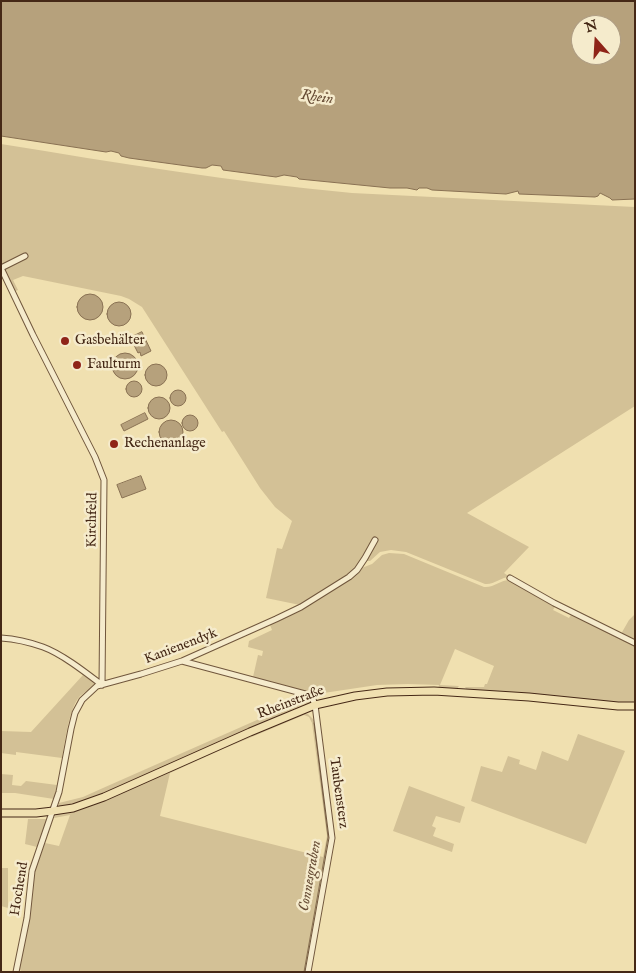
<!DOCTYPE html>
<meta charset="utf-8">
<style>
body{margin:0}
#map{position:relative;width:636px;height:973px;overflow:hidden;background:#f0e0b0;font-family:"IM FELL English",serif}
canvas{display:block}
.frame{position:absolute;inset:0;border:2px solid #452816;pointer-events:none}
.north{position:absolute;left:571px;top:15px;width:50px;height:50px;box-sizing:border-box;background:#f5ebcc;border:1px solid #af9d83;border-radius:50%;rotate:341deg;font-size:14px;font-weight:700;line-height:20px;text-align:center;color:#452816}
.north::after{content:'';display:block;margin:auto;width:18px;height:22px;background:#8f2418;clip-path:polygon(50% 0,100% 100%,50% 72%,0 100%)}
</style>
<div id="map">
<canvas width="636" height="973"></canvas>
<div class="frame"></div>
<div class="north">N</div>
</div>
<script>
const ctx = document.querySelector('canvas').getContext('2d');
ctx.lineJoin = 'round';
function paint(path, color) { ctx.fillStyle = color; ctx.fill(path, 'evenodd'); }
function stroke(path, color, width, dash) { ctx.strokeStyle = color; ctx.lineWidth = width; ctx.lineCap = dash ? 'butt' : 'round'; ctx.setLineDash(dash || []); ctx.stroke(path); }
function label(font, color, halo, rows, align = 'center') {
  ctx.font = font + ' "IM FELL English",serif'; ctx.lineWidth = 5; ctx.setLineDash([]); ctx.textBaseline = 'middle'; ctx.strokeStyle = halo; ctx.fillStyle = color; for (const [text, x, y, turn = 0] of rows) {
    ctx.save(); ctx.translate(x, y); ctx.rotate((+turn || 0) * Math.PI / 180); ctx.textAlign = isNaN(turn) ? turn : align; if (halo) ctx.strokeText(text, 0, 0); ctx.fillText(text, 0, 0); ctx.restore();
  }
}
const green = new Path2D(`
 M1,144c117,19 233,38 351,49l283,14v199l-168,107 62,34 -25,26 6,4c-9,0 -16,8 -25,7l-79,-32 -15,-2 -11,2 -10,9h-6l-16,14 -48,30 -34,-7 11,-50 5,1 10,-28 -17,-14 -15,-19 -36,-57 -2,1 -80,-125 -13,-8 -8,-3 -98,-20 -10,4 5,10 -7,3 -7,-13 -3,-2z
 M389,553l15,1 80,33c10,1 16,-7 26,-7l46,25 -3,5 16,8 3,-5 63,31v60h-10l-158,-14 -2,-3h19l1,-3h2l7,-18 -39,-17 -15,36 19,1 -3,4 -18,-1 1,-4 -31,-1 -31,1 -60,9 -64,-17 5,-22 4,1 1,-5 -15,-4 1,-6 23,-11 -2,-5 32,-16 57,-40 13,-5 10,-9z
 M635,614v27l-14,-7 8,-14z
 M83,675l13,9c-5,4 -11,8 -16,12 -11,12 -15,46 -18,62l-46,-6v3l-15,-2v-22l30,1z
 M309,697l2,2v4l-7,1 -198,90 -43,14 -4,-2v-3l24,-6 20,-9z
 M304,713l4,1 6,6 15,116 -24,136 -284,-1 -2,-3 8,-37 8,-60 10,-28 14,3 11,-31 -16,3 2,-4 210,-87zM304,715l5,2 3,6 15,113 -4,21 -163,-41 10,-43 53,-24z
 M578,734l47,17 -39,93 -115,-43 10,-35 21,6 6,-16 12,4 -1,4 17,6 6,-19 26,10z
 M1,774l12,1 -1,10 9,1 5,-5 31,4 -3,14 -39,-6h-14z
 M409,786l56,21 -5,16 -24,-7 -4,10 4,2 -3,8 21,8 -2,8 -59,-21z
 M28,819h19l-8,28h-2l-12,-3z
 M1,868h7v40l-7,-2z`);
const water = new Path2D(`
 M1,1h634v198l-23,1 -2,-2 -10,-5 -2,3 -3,1 -76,-3 -1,-3 -12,3 -74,-4 -5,-2h-8l-2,2 -10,-2h-17l-91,-9 -2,-2 -13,-2 -8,2 -53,-7 -2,-4 -9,-1 -6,3h-4l-73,-10 -8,-2 -2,-3 -8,-2 -5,1 -105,-16zM581,25h30v30h-30z
 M77 307a13 13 0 1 1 26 0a13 13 0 1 1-26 0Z
 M107 314a12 12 0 1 1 24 0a12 12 0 1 1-24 0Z
 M142,332l9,19 -10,5 -1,-4 -2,1 -6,-12 2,-1 -2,-3z
 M112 366a13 13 0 1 1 26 0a13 13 0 1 1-26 0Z
 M145 375a11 11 0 1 1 22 0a11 11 0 1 1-22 0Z
 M126 389a8 8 0 1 1 16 0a8 8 0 1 1-16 0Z
 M170 398a8 8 0 1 1 16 0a8 8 0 1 1-16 0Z
 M148 408a11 11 0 1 1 22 0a11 11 0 1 1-22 0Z
 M145,413l3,6 -24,12 -3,-6z
 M182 423a8 8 0 1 1 16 0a8 8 0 1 1-16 0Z
 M159 432a12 12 0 1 1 24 0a12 12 0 1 1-24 0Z
 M141,476l5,13 -24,9 -5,-13z`);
const stream = new Path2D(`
 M304,972l24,-135 -14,-114`);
const minor = new Path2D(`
 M1,268l32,67 62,122 9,23 -2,205
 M1,268l24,-12
 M510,578l44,25 81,40
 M1,638c15,1 28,4 42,9 19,7 42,25 59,38
 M182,661l127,34 3,2 3,8 17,133 -24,134
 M16,972l11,-54 5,-47 27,-79 12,-63 4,-16 7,-13 15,-14 44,-12 41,-13 94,-42 25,-12 48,-30 8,-7 8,-12 10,-18`);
const major = new Path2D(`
 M1,813h35l17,-2 20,-3 31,-11 146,-65 65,-27 40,-9 32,-4 47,-1 95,6 89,9h17`);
const markers = [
 [65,341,5,"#8f2418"],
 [77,365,5,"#8f2418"],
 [114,444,5,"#8f2418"]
];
const poiNames = [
 ["Gasbehälter",75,341],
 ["Faulturm",87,365],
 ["Rechenanlage",124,444]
];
const streetNames = [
 ["Kirchfeld",93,520,-89],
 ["Kanienendyk",181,647,-21],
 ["Rheinstraße",291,703,-21],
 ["Taubensterz",338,793,82],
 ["Hochend",20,889,-81]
];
const waterNames = [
 ["Rhein",317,98,8],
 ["Connesgraben",311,876,-80]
];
paint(green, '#d3c196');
paint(water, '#b6a17c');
stroke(water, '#897153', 1);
stroke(stream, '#897153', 1);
stroke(minor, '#70563c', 7);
stroke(major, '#452816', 9);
stroke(minor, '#f5ebcc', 5);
stroke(major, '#f0e0b0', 7);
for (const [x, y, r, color] of markers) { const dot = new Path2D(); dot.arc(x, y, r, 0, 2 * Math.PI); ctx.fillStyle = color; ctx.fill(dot); stroke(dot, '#f5ebcc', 2); }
label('14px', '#452816', '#f5ebcc', poiNames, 'left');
label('14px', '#452816', '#f5ebcc', streetNames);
label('italic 15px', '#674c35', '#f5ebcc', waterNames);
</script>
